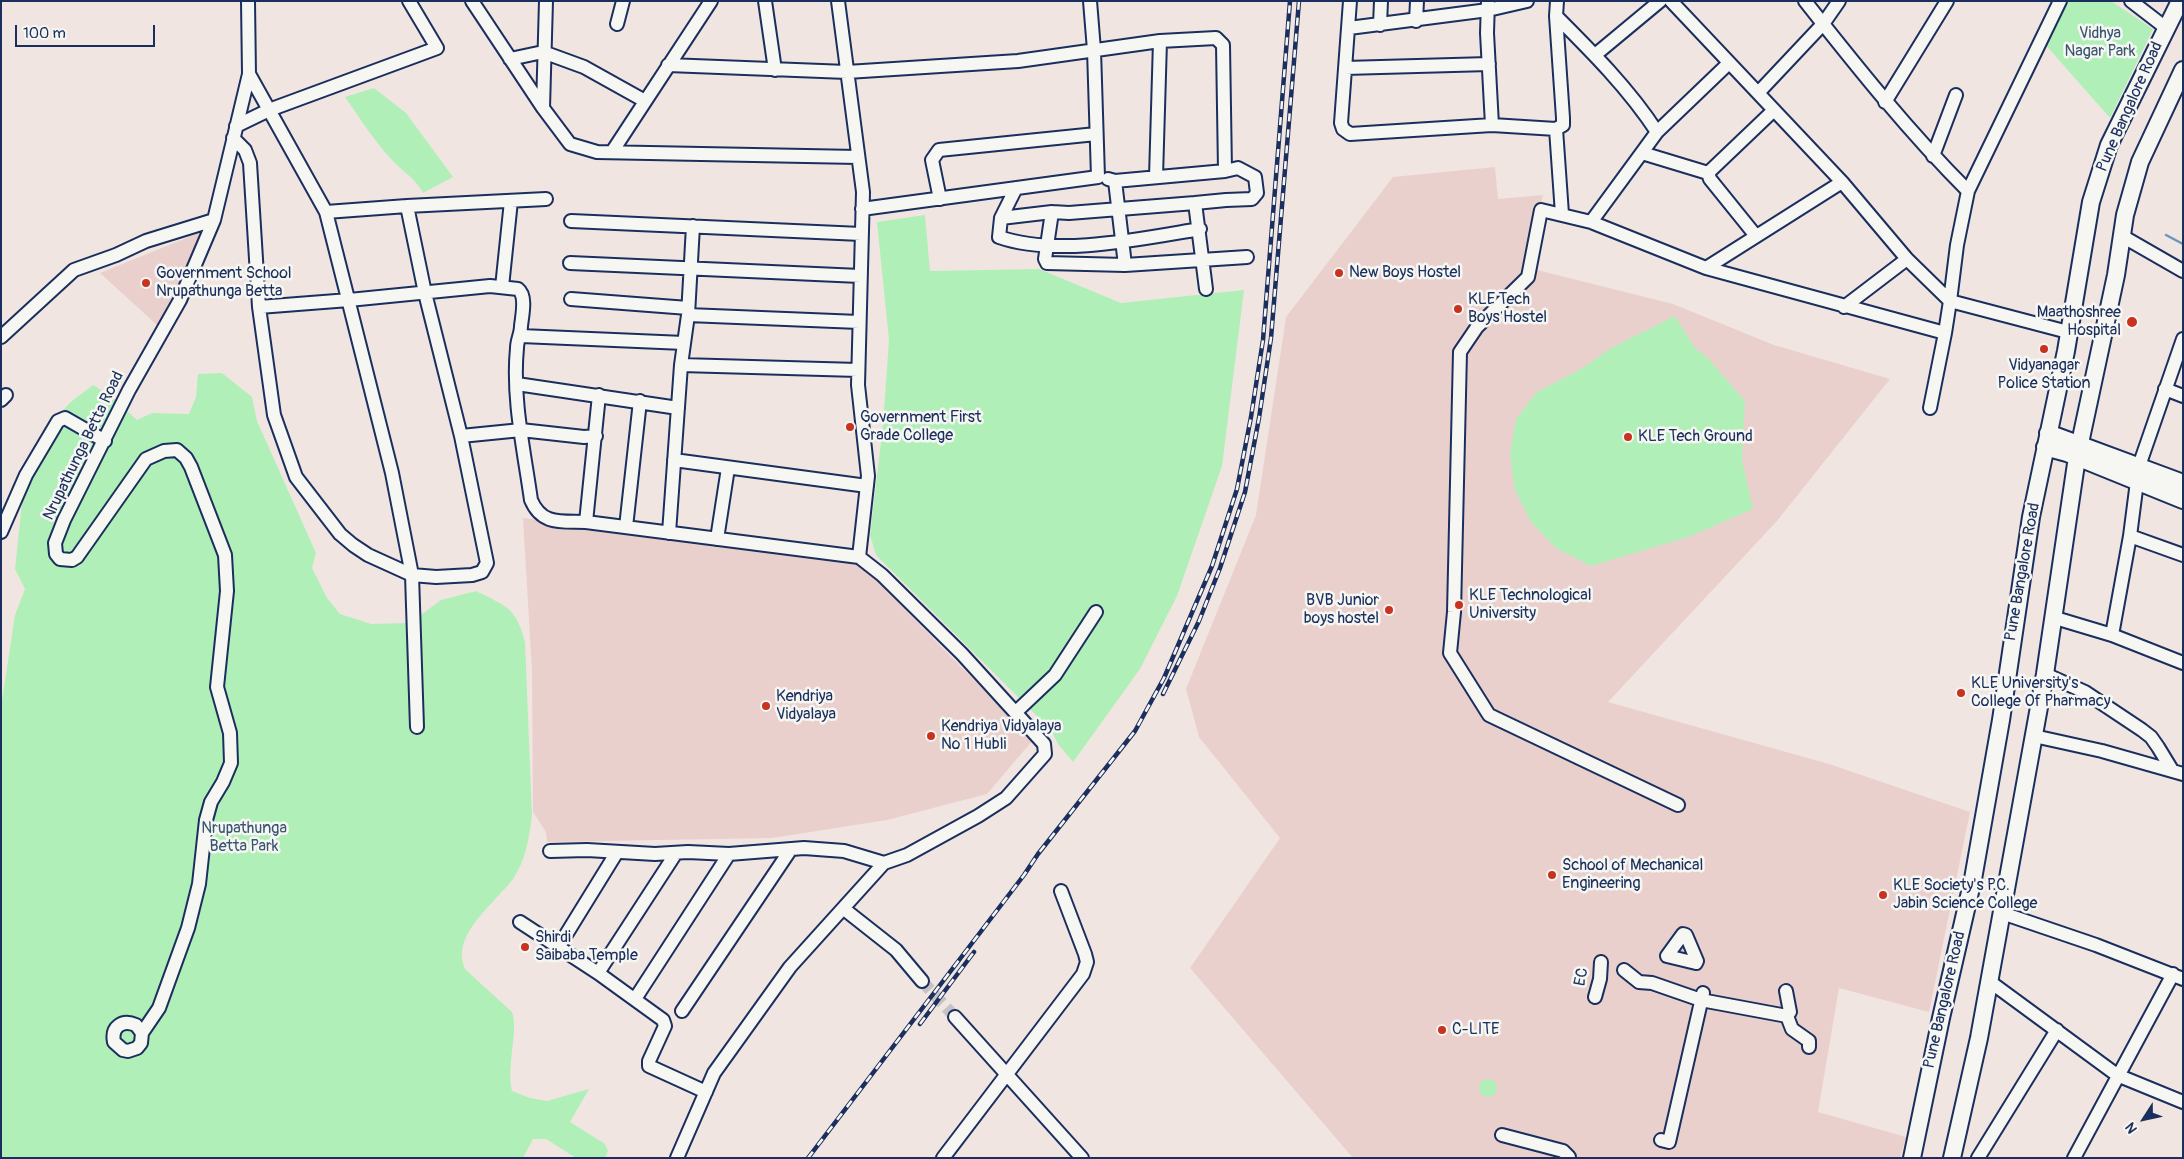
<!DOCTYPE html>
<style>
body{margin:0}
#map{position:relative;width:2184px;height:1159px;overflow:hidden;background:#f1e5e1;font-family:Pangolin,sans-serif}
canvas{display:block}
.frame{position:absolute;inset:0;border:2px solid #1b2f5e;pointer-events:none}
.north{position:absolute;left:2119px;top:1094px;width:50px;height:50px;-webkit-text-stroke:4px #f6f6f2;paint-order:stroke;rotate:235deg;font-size:14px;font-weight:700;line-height:20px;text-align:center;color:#1b2f5e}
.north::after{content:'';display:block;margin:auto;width:18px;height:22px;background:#1b2f5e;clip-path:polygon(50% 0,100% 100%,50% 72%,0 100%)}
.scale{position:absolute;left:15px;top:25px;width:140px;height:22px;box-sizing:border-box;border:2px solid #1b2f5e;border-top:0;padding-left:6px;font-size:15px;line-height:18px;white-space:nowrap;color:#1b2f5e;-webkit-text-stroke:4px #f6f6f2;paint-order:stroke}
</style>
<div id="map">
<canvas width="2184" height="1159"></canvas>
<div class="frame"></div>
<div class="north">N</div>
<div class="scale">100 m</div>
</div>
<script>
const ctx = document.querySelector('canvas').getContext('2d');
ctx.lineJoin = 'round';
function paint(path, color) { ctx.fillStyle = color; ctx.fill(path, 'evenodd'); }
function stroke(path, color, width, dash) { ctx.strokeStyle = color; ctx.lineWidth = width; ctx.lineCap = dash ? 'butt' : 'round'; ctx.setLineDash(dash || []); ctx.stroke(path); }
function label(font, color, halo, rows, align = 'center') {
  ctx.font = font + ' Pangolin,sans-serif'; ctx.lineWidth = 5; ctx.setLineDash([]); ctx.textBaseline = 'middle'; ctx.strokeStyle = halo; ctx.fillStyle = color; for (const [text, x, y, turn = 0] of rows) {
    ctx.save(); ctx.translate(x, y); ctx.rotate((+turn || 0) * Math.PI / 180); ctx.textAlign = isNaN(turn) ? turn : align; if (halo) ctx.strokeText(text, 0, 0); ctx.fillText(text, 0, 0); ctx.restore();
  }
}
const built = new Path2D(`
 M1495,167l3,32 45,-4 -18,72 148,37 101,41 116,34 -113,142 -169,181 221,62 141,48 -41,200 -90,-24 -21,124 88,25 -6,21h-547l-163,-190 90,-130 -81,-101 -13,-48 70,-174 30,-198 107,-140z
 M199,233l1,12 -22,47 -20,34 -58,-53z
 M523,518l336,45 174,177 -46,54 -100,26 -115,18 -225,4 -1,-10 -13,-20 -1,-141z`);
const green = new Path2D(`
 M2064,1h47l42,28 -43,89 -67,-76z
 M374,88l32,25 47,64 -30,16c-7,-14 -20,-21 -31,-33 -18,-19 -32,-42 -47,-63z
 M925,215l5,56 109,-2 82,34 123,-13 -22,176 -45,130 -37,73 -67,93 -15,-18 -7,-14 -175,-175 -6,-20 13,-110 6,-85 -12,-118z
 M1675,316l20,32 12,9 38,44 -3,59 11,49 -65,28 -97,29 -35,-18 -25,-26 -16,-32 -5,-36 6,-35 21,-27 44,-23 32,-22z
 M222,373l30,24 5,24 59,132 -4,15 15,30 13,16 31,10 39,-1 31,-23 35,-9c30,15 40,16 49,51l7,174c-3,22 -6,44 -19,63 -17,23 -65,58 -47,91l46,42c7,18 -6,54 0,79l18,7 17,3 42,-12 -19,33 35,22 3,7 -3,7h-29l-30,-19h-13l-10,19h-522v-451l14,-92 10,-26 -10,-20 10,-95 20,-46 27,-27 21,-16 18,11 26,24 15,-7 37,1 7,-17 2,-23z
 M1479 1088a9 9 0 1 1 18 0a9 9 0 1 1-18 0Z`);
const stream = new Path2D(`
 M2166,235l17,9`);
const minorTunnel = new Path2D(`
 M922,981l33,36`);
const minor = new Path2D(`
 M472,1l71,107 27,36 27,8 261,5
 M765,1l10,69
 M838,1l25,191 -5,193 10,91 -9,81
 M1350,1l-9,122 2,6 7,5 142,-9
 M1488,1l-1,32 5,92 64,4 7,-4v-7l-7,-102 1,-15
 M1671,1l171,181 65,77 43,42 -5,32
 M1805,1c52,66 104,131 163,190
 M2060,1l-92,190 -11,54 -7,56 118,31
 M2131,1l35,27
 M1556,16c36,36 73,73 101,116l-66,90
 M1416,21l1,-20
 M617,24l6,-23
 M1380,25l1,-24
 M1349,28l139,-18 39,-9
 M1595,55l65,-54
 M510,59l33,-7 41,15 61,34
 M668,65l179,7 171,-11 142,-20 56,-3 7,7 2,126
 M1345,68l144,-4
 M249,74l77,138 81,-6 139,-7
 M1758,93l65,-69 16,-23
 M1885,102l62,-101
 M543,108l3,-107
 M236,126l33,-16 168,-62 -28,-47
 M1556,129l6,85
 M1657,132l72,-69
 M233,138l12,12 5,13 9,144 15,108 22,62 44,57 13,11 15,10 44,20 24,2 36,-2 10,-3 5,-9 -26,-127 -36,-143 -18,-87
 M612,152l99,-151
 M1642,153l66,20
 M1933,156l23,-61
 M1156,177l4,-136
 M1108,179l7,2 10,84 122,-8
 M1115,181l110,-10 13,-3 17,9 2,16 -5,6 -26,1 -31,3 11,86
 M1016,188l-15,30 51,-6 17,1 126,-10
 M940,199l-8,-39 7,-10 157,-16
 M862,209l236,-32 -4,-127 -4,-49
 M326,212l66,261 20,102 5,152
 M1052,212l-7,47 2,4 78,2
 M1001,218l-2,19c58,20 141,2 201,-8
 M571,221l290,13
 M1756,236l-46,-57 -2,-6 66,-63
 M2122,236l61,35
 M570,263l290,13
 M1706,268l239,65 -15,75
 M502,287l9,-86
 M571,299l117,9
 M259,307l90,-7 141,-14 28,3c9,7 4,27 3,37 0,8 -4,14 -4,22 -5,50 7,102 14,152 11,26 31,21 55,22l273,35 23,18 80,79 82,90 1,10 -39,44 -28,18 -71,39 -23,8 -94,104 -76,106 -37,85
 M1844,307l63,-48
 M688,315l171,7
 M521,336l163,7
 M1,337l73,-67 42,-15 30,-14 68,-21
 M681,365l177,5
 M517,384l161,24
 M2165,389l18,7
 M1,400l5,-5
 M461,436l60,-6 63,7 12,-1
 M674,460l193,26
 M586,522l13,-127
 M626,527l14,-126
 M1,532l25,-57 32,-54 7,-3 40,23
 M669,533l12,-168 7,-50 5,-89
 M2130,536l53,19
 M717,539l11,-71
 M2052,617l60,18 71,28
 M2112,635l18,-99 9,-70 44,-127
 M2045,674l40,18 57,38 9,7 7,10 14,23
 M1016,712l39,-37 41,-63
 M2034,736l68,15 81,23
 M1678,805l-189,-90 -39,-62 4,-41 6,-260 17,-25 51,-50 13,-67 50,12 115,46 136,-86
 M550,851l37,-1 68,4 33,-2 41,2 75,-6 40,3 40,12
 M844,909l52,41 26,31
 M2002,913l94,32 87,34
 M520,922l78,51 65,47 2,6 -16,35v5l57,26
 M1683,934l3,1 11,26 -1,2 -29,-7z
 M559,946l58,-94
 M1624,970l15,12 13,1 49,17
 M598,973l78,-120
 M1989,981l128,94 66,27
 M1786,991l4,21 -3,4
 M1595,997l5,-18 1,-17
 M635,999l94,-145
 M1701,1000l86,16 5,13 17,12v6
 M682,1011l109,-162
 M955,1017l127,141
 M142,1033l-6,-8c-14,-6 -25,2 -22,17l9,8 5,1 9,-3 4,-5 1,-10 17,-25 29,-80 11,-44 7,-64 5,-18 12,-20 8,-19 -1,-30 -13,-46 10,-96 -2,-36 -34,-88 -5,-9 -9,-8 -13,1 -18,8 -69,98 -5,3 -12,-1 -4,-5 -1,-11 9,-23 65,-130 51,-90 34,-80 35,-146 -1,-73
 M1502,1135l61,16 6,6
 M1661,1140l8,2 34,-149
 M943,1158l140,-184 4,-12 -2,-8 -24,-63
 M1978,1158l79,-128
 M2074,1158l99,-184`);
const major = new Path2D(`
 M2048,433l135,50
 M2045,447l22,6 116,47
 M1912,1158l29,-140 32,-139 28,-159 30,-203 35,-166 25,-149 18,-57 71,-144
 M1952,1158l27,-120 66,-364 32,-217 39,-182 9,-60 15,-53 43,-92`);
const rail = new Path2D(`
 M1163,694l36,-73 21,-53 25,-76 14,-74 12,-80 28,-337
 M920,1024l54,-72
 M808,1158l216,-283 14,-21 97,-123 29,-53 48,-112 25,-77 14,-72 12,-77 27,-339`);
const markers = [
 [1339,273,5,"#c8321e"],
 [146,283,5,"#c8321e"],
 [1458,309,5,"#c8321e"],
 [2132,322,6,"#c8321e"],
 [2044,349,5,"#c8321e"],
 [850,427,5,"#c8321e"],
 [1628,437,5,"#c8321e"],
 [1459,605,5,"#c8321e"],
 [1389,610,5,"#c8321e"],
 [1961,693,5,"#c8321e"],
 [766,706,5,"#c8321e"],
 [931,736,5,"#c8321e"],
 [1552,875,5,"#c8321e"],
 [1883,895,5,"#c8321e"],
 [525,947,5,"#c8321e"],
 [1442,1030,5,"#c8321e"]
];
const parkNames = [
 ["Vidhya",2100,34],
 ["Nagar Park",2100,52],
 ["Nrupathunga",244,829],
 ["Betta Park",244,847]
];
const streetNames = [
 ["Pune Bangalore Road",2130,107,-66],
 ["Nrupathunga Betta Road",84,446,-64],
 ["Pune Bangalore Road",2023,572,-80],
 ["EC",1582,977,-79],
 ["Pune Bangalore Road",1945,1000,-77]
];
const poiNames = [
 ["New Boys Hostel",1349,273],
 ["Government School",156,274],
 ["Nrupathunga Betta",156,292],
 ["KLE Tech",1468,300],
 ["Boys Hostel",1468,318],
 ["Maathoshree",2121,313,"right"],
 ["Hospital",2121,331,"right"],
 ["Vidyanagar",2044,366,"center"],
 ["Police Station",2044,384,"center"],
 ["Government First",860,418],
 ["Grade College",860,436],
 ["KLE Tech Ground",1638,437],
 ["KLE Technological",1469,596],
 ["University",1469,614],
 ["BVB Junior",1379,601,"right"],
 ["boys hostel",1379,619,"right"],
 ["KLE University's",1971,684],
 ["College Of Pharmacy",1971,702],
 ["Kendriya",776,697],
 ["Vidyalaya",776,715],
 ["Kendriya Vidyalaya",941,727],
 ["No 1 Hubli",941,745],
 ["School of Mechanical",1562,866],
 ["Engineering",1562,884],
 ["KLE Society's P.C.",1893,886],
 ["Jabin Science College",1893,904],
 ["Shirdi",535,938],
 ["Saibaba Temple",535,956],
 ["C-LITE",1452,1030]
];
paint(built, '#ead0cd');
paint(green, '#b0f0b8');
stroke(stream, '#6896be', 2.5);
stroke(minorTunnel, '#c6c1c7', 12, [12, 6]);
stroke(minor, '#1b2f5e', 16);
stroke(major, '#1b2f5e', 20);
stroke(minor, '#f6f6f2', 12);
stroke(major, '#f6f6f2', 16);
stroke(rail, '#1b2f5e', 4.5);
stroke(rail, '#f6f6f2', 2.5, [8]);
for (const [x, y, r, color] of markers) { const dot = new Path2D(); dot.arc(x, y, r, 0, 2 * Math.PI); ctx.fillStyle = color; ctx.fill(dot); stroke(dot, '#f6f6f2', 2); }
label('16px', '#395670', '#f6f6f2', parkNames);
label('16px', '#1b2f5e', '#f6f6f2', streetNames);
label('16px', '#1b2f5e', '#f6f6f2', poiNames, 'left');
</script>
